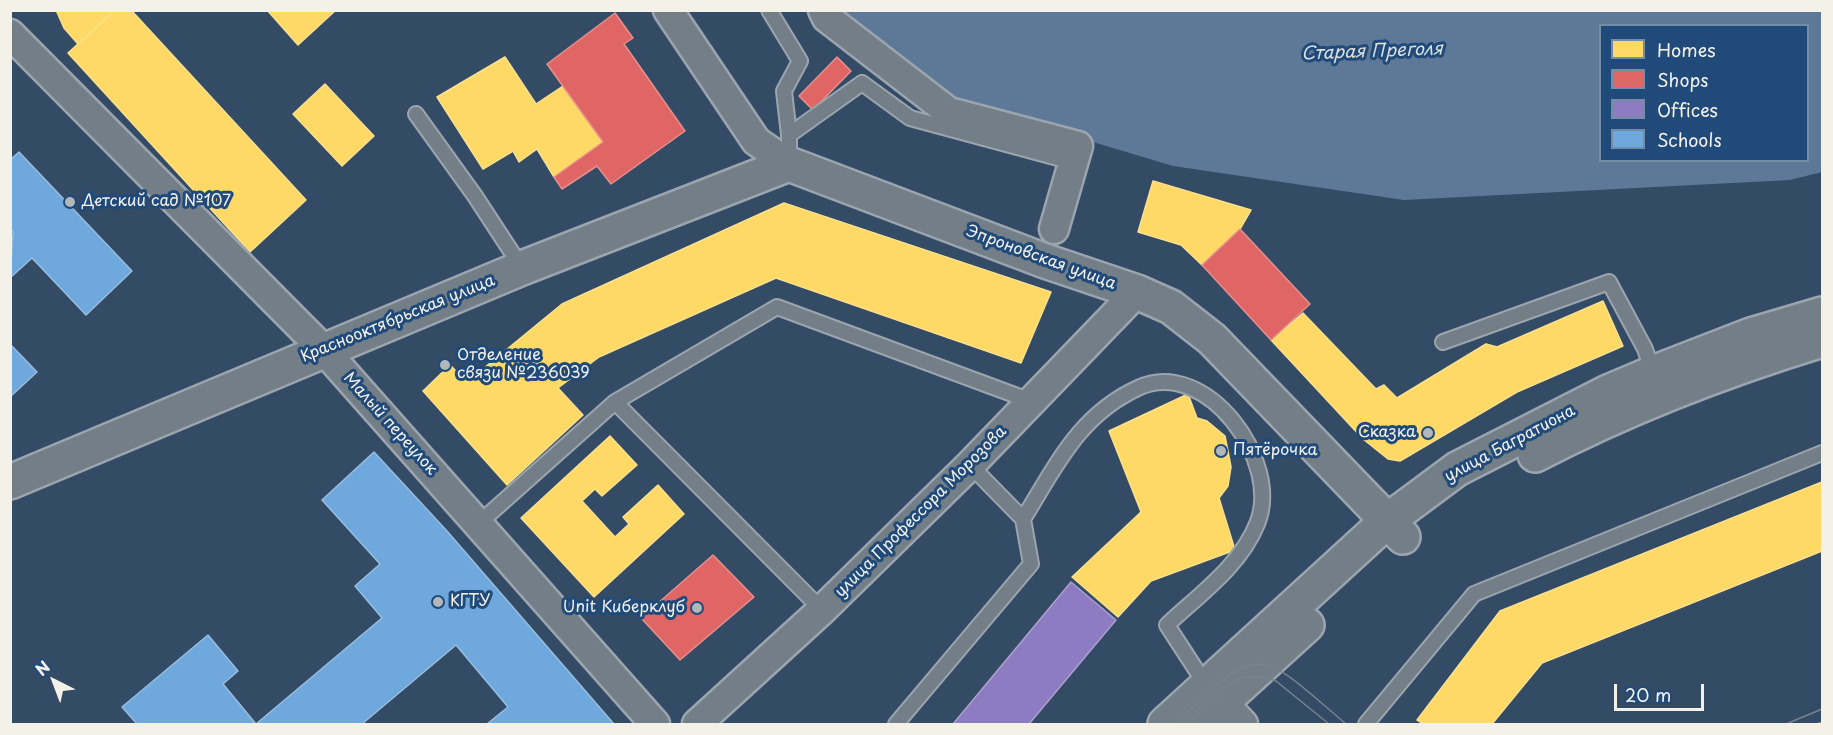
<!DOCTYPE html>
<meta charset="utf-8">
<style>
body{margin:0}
#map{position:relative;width:1833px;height:735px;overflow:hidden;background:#344b65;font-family:"Playpen Sans",sans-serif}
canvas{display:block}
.frame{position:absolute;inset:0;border:12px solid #f4f1e8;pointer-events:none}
.legend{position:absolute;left:1599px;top:24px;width:210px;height:138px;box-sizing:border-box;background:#1f4a7a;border:2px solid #748da6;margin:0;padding:8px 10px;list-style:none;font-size:18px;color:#f4f1e8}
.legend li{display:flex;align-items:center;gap:12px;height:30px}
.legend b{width:30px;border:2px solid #748da6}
.north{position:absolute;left:24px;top:651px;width:60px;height:60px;-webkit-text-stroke:4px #1f4a7a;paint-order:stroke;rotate:318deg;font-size:16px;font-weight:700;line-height:24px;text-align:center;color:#f4f1e8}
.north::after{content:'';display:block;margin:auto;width:21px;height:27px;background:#f4f1e8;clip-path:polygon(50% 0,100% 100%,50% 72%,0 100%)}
.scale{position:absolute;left:1614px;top:684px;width:90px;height:27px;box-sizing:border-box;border:3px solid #f4f1e8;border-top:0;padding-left:8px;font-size:18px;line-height:21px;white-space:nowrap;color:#f4f1e8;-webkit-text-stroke:4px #1f4a7a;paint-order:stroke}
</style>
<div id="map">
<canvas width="1833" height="735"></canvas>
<div class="frame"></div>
<ul class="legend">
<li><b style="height:16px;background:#ffd966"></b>Homes</li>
<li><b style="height:16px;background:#e06666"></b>Shops</li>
<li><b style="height:16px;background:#8e7cc3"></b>Offices</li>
<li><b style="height:16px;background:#6fa8dc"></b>Schools</li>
</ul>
<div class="north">N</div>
<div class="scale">20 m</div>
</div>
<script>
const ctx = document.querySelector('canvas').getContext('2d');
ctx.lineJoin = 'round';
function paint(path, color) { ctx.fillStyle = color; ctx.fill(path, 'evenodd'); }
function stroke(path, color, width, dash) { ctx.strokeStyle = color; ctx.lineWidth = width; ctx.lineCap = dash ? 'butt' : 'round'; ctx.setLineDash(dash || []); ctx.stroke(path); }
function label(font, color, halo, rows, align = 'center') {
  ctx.font = font + ' "Playpen Sans",sans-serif'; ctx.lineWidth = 6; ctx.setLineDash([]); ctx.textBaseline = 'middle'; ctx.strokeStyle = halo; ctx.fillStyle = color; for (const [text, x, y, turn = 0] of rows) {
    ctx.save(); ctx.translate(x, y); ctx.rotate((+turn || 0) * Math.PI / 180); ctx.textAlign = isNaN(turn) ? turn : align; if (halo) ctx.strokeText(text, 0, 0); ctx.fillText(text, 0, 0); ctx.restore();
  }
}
const water = new Path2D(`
 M837,11h985v161l-32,8 -386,20 -231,-34 -217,-65zM1600,26h208v134h-208z`);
const homes = new Path2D(`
 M56,10h59l-37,34 -14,-16z
 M115,10h16l175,190 -56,52 -182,-199z
 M267,10h69l-38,35z
 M505,57l31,47 27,-18 40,56 -49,35 -17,-28 -18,13 -6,-11 -30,18 -46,-72z
 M325,84l49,52 -32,30 -49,-52z
 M1153,181l98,29 -11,19 -38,36 -21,-20 -43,-13z
 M784,203l267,89 -30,71 -245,-85 -177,79 -41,31 25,27 -76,70 -84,-94 27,-26 17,17 95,-78z
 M1603,301l20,45 -106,46 -117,69 -12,-2 -25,-20 -92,-99 32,-27 73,76 8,-4 13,13 89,-54 11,3z
 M1188,394l9,24 10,3 18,15 6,31 -3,19 -9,12 16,52 -84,31 -33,36 -46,-40 69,-65 -32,-81z
 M610,436l27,29 -35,31 -7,-7 -13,12 33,36 14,-13 -6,-7 35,-32 26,29 -90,83 -73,-79z
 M1822,482v69l-280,112 -50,61h-68l-7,-4 83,-109z`);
const shops = new Path2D(`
 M615,13l18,25 -9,6 61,87 -74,53 -14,-18 -35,23 -8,-12 49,-35 -56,-78z
 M837,57l14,14 -38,39 -14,-14z
 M1240,229l70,75 -39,36 -69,-75z
 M713,555l41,42 -74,63 -39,-42z`);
const offices = new Path2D(`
 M1071,582l45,38 -87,104h-76z`);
const schools = new Path2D(`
 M19,152l113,119 -46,44 -54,-57 -22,20 3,-46 -3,-3v-69z
 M10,344l27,28 -27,25z
 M374,452l73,79 167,193h-127l21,-17 -52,-62 -94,79h-225l-15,-17 86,-72 30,36 -15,13 33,40 126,-106 -27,-32 25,-22 -58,-64z`);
const lane = new Path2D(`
 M769,10l31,51 -16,30 5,44
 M416,114l59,82 47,72
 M789,164v-29l73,-52 48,35 148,40
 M1443,342l166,-60 36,67 8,24
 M615,402l162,-95 254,94
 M1023,519c33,-53 56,-104 115,-131 68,-32 145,74 119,136 -17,42 -57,70 -90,101l39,60
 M478,524l137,-122 207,208
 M896,724l135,-160 -8,-45 -53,-54
 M1366,724l108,-130 348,-141`);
const street = new Path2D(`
 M668,10l88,131 33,23
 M823,10l4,8 122,94 129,34 -24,83
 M10,34l313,315 332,375
 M1207,686l36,38
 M697,724l125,-114 148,-145 167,-173`);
const secondary = new Path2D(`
 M1535,455c91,-47 189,-85 287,-115
 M10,482l512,-214 267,-104 256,97 92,31 34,15 41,32 191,198
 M1165,724l222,-203 70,-52 151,-77 45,-19 98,-38 71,-21
 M1198,724l109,-99`);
const tram = new Path2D(`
 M1176,724c85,-87 85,-72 170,0
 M1189,724l42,-41 12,-6h21l12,4 53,43
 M1786,724l36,-15
 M1816,724l6,-2`);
const markers = [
 [70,202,6,"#b1b7ba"],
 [445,365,6,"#b1b7ba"],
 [1428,433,6,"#b1b7ba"],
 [1221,451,6,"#b1b7ba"],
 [438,602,6,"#b1b7ba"],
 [697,608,6,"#b1b7ba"]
];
const poiNames = [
 ["Детский сад №107",82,202],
 ["Отделение",457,356],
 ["связи №236039",457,374],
 ["Сказка",1416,433,"right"],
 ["Пятёрочка",1233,451],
 ["КГТУ",450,602],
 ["Unit Киберклуб",685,608,"right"]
];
const streetNames = [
 ["Эпроновская улица",1041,258,20],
 ["Краснооктябрьская улица",398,319,-22],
 ["Малый переулок",390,424,48],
 ["улица Багратиона",1510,444,-28],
 ["улица Профессора Морозова",921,512,-45]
];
const waterNames = [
 ["Старая Преголя",1372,52,-2]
];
paint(water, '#5e7998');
paint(homes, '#ffd966');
stroke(homes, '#fce08d', 1.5);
paint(shops, '#e06666');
stroke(shops, '#e6908d', 1.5);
paint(offices, '#8e7cc3');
stroke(offices, '#ad9fce', 1.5);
paint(schools, '#6fa8dc');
stroke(schools, '#97bee0', 1.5);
stroke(lane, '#9ba5af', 18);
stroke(street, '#9ba5af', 33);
stroke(secondary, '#9ba5af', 38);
stroke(lane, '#737e87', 14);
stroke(street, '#737e87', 28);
stroke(secondary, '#737e87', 33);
stroke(tram, '#78838f', 1.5);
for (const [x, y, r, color] of markers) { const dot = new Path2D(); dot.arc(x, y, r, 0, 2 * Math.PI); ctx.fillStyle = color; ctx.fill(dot); stroke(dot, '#1f4a7a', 2); }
label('16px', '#f4f1e8', '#1f4a7a', poiNames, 'left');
label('16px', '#f4f1e8', '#1f4a7a', streetNames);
label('italic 18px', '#dee0dd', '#1f4a7a', waterNames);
</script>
